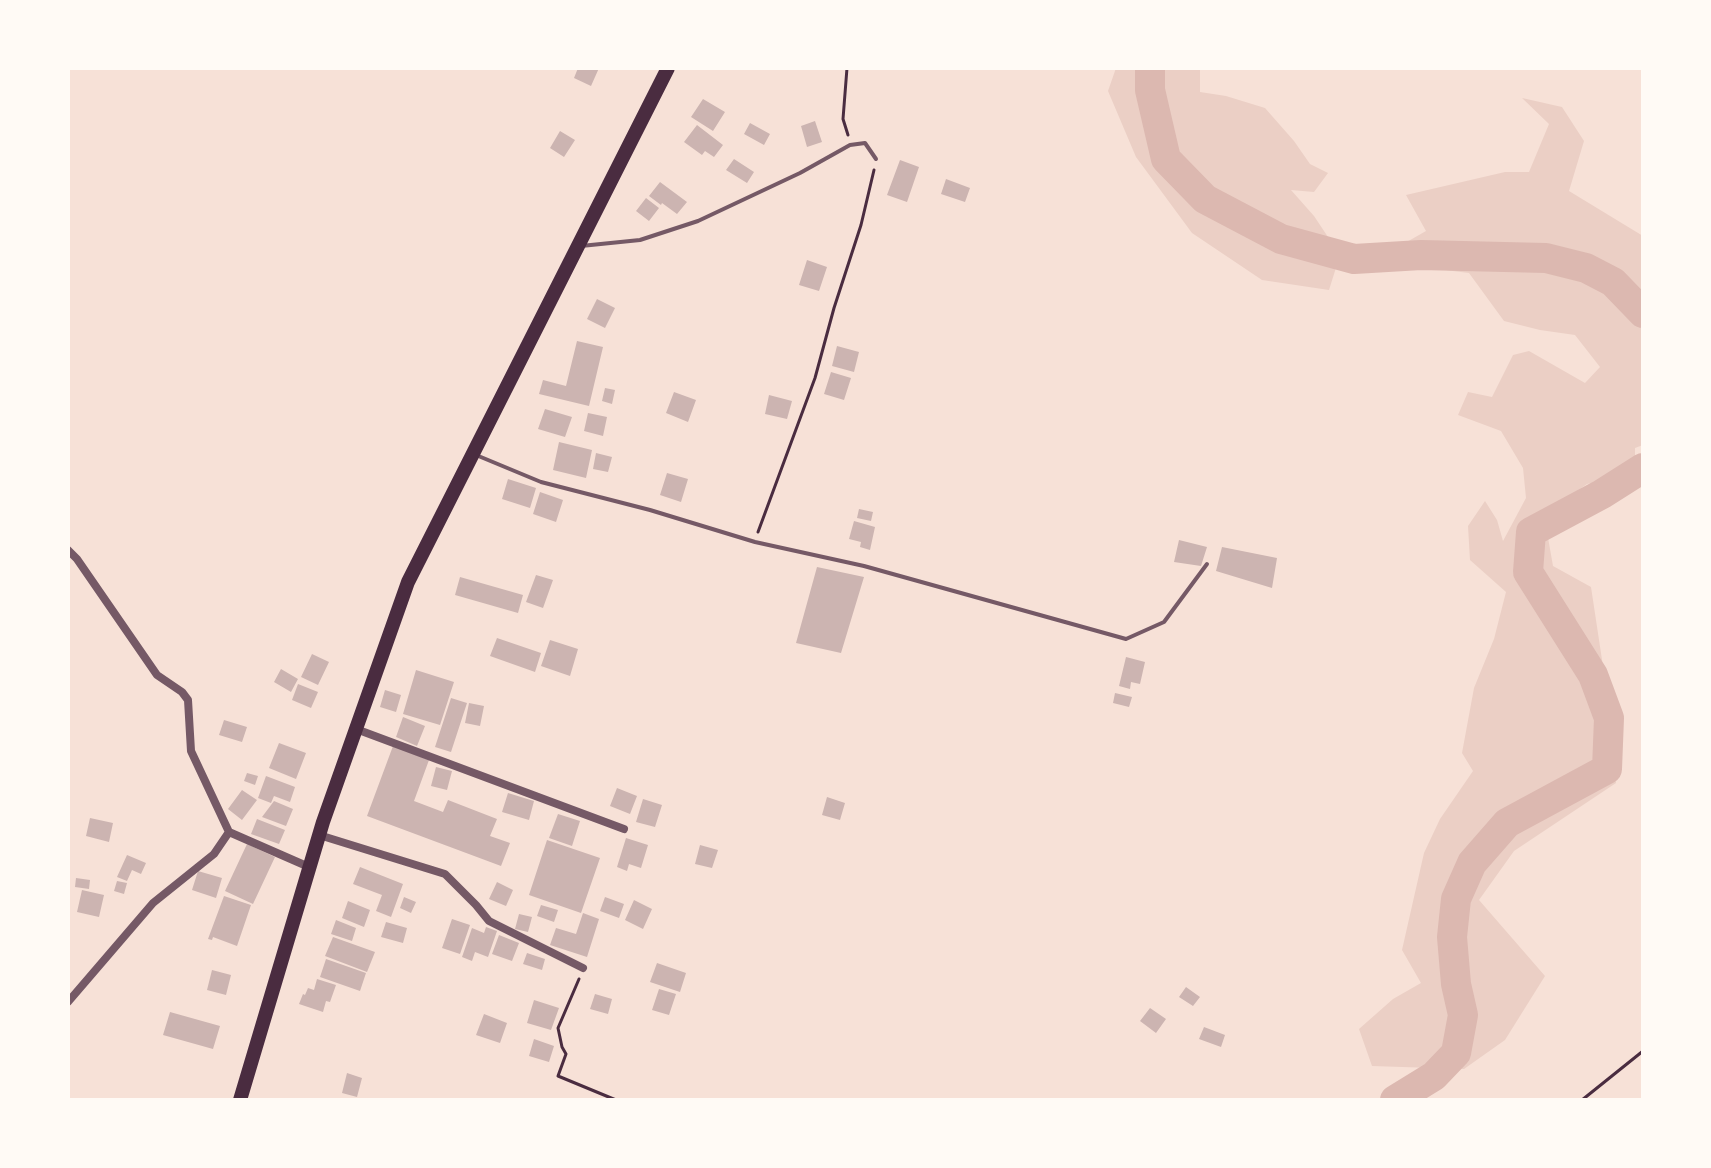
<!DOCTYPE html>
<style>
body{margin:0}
#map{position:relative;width:1711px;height:1168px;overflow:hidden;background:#f7e1d7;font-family:"PT Sans",sans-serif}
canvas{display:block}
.frame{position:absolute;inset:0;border:70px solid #fffaf5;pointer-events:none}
</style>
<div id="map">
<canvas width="1711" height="1168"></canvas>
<div class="frame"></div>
</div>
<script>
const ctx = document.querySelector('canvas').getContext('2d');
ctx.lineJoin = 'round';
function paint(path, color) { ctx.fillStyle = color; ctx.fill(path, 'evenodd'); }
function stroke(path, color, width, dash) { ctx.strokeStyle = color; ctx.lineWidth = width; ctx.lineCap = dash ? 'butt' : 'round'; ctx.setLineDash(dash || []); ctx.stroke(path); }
const green = new Path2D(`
 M1116,68h84v24l26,4 39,12 29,33 16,23 18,9 -14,19 -23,-2 23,26 26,39 -11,35 -67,-10 -70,-47 -56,-76 -28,-66z
 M1522,98l40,9 22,34 -15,50 74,45v209l-8,3v25l-48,11 -43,31 9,51 38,21 13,86 12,110 -102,68 -35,49 66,76 -40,64 -41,29 -92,-3 -13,-37 34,-30 28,-16 -19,-33 22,-97 16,-34 33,-48 -11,-18 12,-65 20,-49 12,-47 -36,-32 -2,-34 17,-25 12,19 6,21 23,-43 -3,-30 -22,-37 -43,-16 10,-23 24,5 21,-42 16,-4 56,32 15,-16 -25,-32 -35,-5 -36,-9 -35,-48 -72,-9 8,-21 21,-12 -20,-36 99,-23h24l20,-48z`);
const river = new Path2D(`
 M1150,68v22l16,69 39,40 76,40 73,20 67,-4 125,3 40,10 27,14 30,31
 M1395,1100l39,-24 22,-23 7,-38 -7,-31 -4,-47 4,-38 16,-36 35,-40 100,-54 2,-51 -16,-43 -65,-103 3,-40 71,-38 41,-26`);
const building = new Path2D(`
 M578,68h21l-8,18 -17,-8z
 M703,99l22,13 -12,19 -22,-14z
 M815,121l7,21 -15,5 -6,-21z
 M750,123l20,11 -6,11 -20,-11z
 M697,125l26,20 -9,12 -9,-6 -3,4 -18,-13z
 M560,131l15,9 -11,17 -14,-9z
 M734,159l20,13 -7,11 -21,-13z
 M900,160l19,7 -12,35 -20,-7z
 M946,179l24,9 -5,14 -24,-8z
 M660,182l27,20 -10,12 -15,-11 -1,2 -12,-9z
 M646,198l13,10 -10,13 -13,-10z
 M807,260l20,7 -8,24 -20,-6z
 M597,299l18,9 -10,20 -18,-9z
 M577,341l26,6 -14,59 -50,-12 4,-14 23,6z
 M837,346l22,6 -5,20 -22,-6z
 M831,372l20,6 -7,22 -20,-6z
 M605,388l10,2 -3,14 -10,-3z
 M674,392l22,8 -8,22 -22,-9z
 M769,395l23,6 -5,18 -22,-5z
 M545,409l27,8 -7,20 -27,-8z
 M588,413l19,4 -4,19 -19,-5z
 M559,442l33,8 -6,28 -33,-8z
 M596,453l16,4 -4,15 -15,-3z
 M667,473l21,6 -7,23 -21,-7z
 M508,479l28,9 -6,20 -28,-9z
 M540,492l23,8 -7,22 -23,-8z
 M859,509l14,3 -2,9 -14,-3z
 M854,521l21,6 -5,23 -10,-3 1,-5 -12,-3z
 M1179,540l28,7 -6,19 -27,-4z
 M1222,547l55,11 -5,30 -56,-17z
 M817,567l47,10 -23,76 -45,-10z
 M536,575l17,5 -10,28 -17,-6z
 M460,577l63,18 -5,18 -63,-18z
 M497,638l44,15 -6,19 -45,-16z
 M550,640l28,9 -8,27 -29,-10z
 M312,654l17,8 -11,23 -17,-8z
 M1126,657l19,5 -5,22 -9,-2 -1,7 -11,-3z
 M281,669l17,10 -7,13 -17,-10z
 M416,670l38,12 -14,43 -37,-11z
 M298,684l20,8 -7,16 -19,-8z
 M385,690l16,5 -5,17 -16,-5z
 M1115,693l17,4 -3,10 -16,-4z
 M451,698l16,5 -16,49 -16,-5z
 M469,703l15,3 -4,20 -15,-3z
 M403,717l22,9 -8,20 -21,-9z
 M224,720l23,7 -5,15 -23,-7z
 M279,743l27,10 -10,26 -27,-11z
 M393,746l36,14 -15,41 29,11 5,-12 49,19 -7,17 20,7 -9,23 -134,-50z
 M436,767l16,4 -5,19 -16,-4z
 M247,773l11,3 -3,9 -11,-4z
 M266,776l29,11 -5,15 -16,-6 -3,7 -13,-5z
 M617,788l20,8 -7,18 -20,-8z
 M242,790l15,10 -15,20 -14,-11z
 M508,793l26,8 -5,19 -27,-8z
 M827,797l18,6 -5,17 -18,-5z
 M643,799l19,6 -7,22 -19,-5z
 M274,801l19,8 -7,17 -24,-9z
 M558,814l22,7 -8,25 -23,-8z
 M90,818l23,5 -4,19 -23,-6z
 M257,819l28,11 -6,14 -28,-10z
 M626,838l22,7 -7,23 -12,-4 -2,7 -10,-4z
 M547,840l53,18 -19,55 -52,-18z
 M247,844l28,13 -22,47 -28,-13z
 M700,845l18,5 -6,18 -17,-4z
 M127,855l19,8 -5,11 -9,-4 -5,11 -10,-4z
 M360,867l43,17 -12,33 -15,-6 6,-16 -29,-11z
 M198,871l24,7 -6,20 -24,-8z
 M76,878l14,2 -1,9 -14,-2z
 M117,881l10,2 -3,11 -10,-3z
 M497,882l16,8 -7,16 -17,-7z
 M82,890l22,5 -5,22 -22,-5z
 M224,896l27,9 -14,41 -24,-9 -1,3 -4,-1z
 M404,897l12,5 -5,11 -11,-5z
 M605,897l19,7 -5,14 -19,-7z
 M634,900l18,9 -9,20 -18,-9z
 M348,901l22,9 -6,17 -22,-9z
 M541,905l17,5 -4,12 -17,-6z
 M583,913l16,6 -12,38 -37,-12 6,-17 20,6z
 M519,914l13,3 -4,15 -13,-3z
 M452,919l18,6 -10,29 -18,-6z
 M336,920l20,8 -4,13 -21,-7z
 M386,922l21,6 -4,15 -22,-6z
 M486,927l11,4 -9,26 -13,-5 -3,9 -10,-4 10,-29 12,5z
 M499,935l20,8 -7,18 -20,-7z
 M333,937l42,15 -8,20 -42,-16z
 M527,953l18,6 -3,11 -19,-6z
 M326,959l40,14 -6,18 -40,-14z
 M657,963l29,10 -6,19 -30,-10z
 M212,970l19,5 -5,20 -19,-5z
 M317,979l19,6 -6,17 -4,-1 -3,11 -24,-8 4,-10 2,1 3,-7 6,2z
 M1186,987l14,10 -7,9 -14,-9z
 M659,989l17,5 -7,21 -17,-5z
 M595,994l17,5 -4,15 -18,-5z
 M534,1000l25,8 -8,22 -24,-7z
 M1150,1008l16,11 -10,14 -16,-12z
 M170,1012l50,14 -7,23 -50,-14z
 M484,1014l23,9 -7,20 -24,-8z
 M1204,1027l21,8 -4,12 -22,-8z
 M534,1039l20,7 -5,16 -20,-6z
 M347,1073l15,5 -5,19 -15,-4z`);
const path = new Path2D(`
 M847,68l-4,51 5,16
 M758,532l57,-154 19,-70 27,-83 13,-55
 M579,979l-21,49 4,19 4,7 -8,22 58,24
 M1582,1100l61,-49`);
const service = new Path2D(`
 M581,246l59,-6 58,-19 102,-48 50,-28 15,-2 11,16
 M476,455l65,27 109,28 105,32 109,24 262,73 38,-17 43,-58`);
const minor = new Path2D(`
 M68,550l9,9 80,116 25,17 6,8 3,51 38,81 80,35
 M356,729l268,100
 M319,835l126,39 31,31 13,16 94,47
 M68,1002l85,-99 61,-49 15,-22`);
const primary = new Path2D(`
 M240,1100l83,-278 85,-240 260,-514`);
paint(green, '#ebcfc5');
stroke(river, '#dcb8b0', 30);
paint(building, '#ccb4b1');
stroke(path, '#4a2c40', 3);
stroke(service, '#755966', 4);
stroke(minor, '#755966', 8);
stroke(primary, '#4a2c40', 14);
</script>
